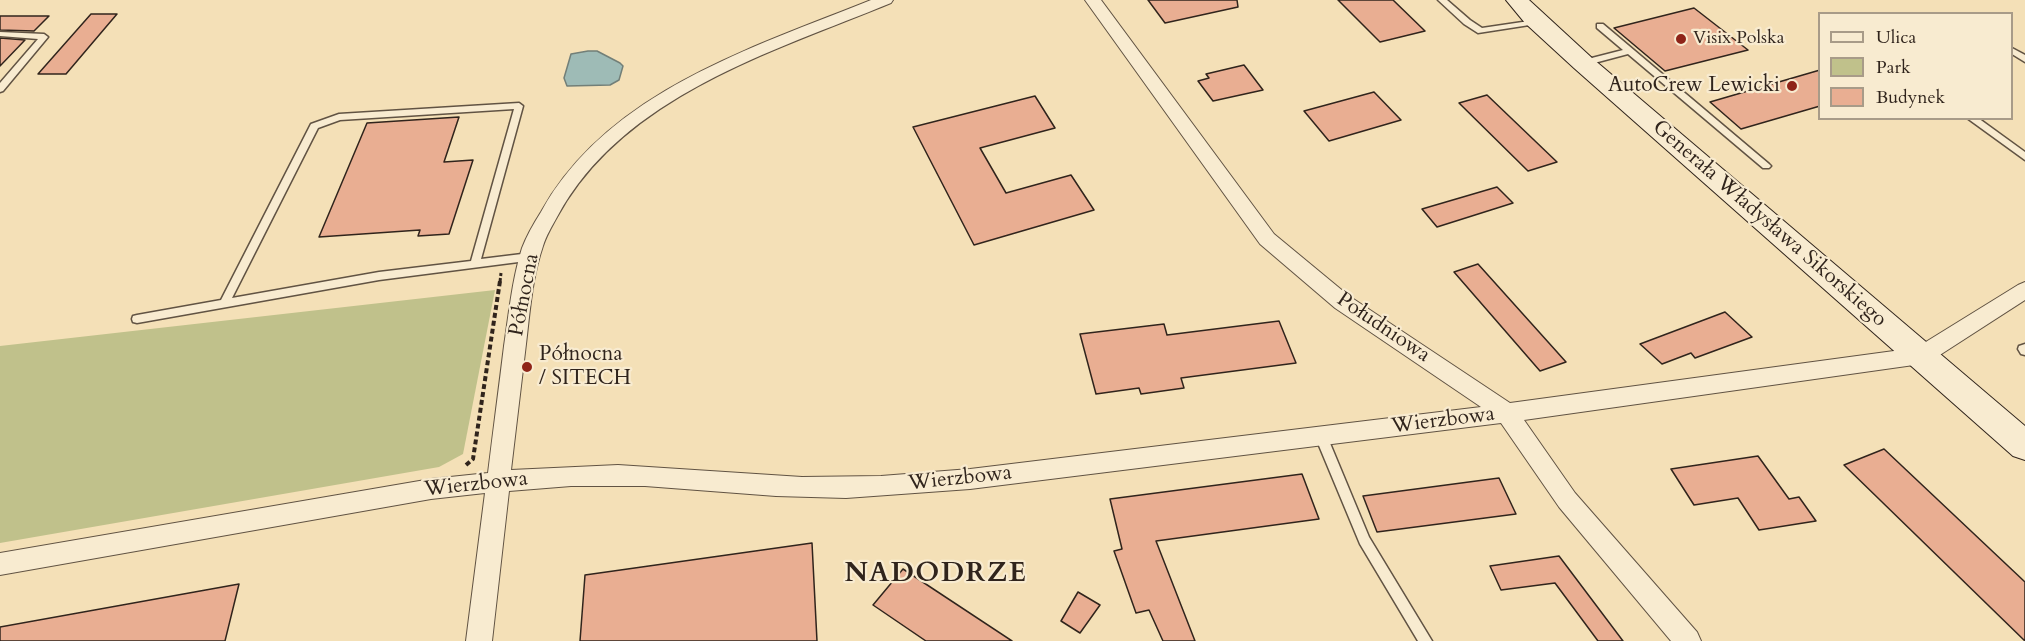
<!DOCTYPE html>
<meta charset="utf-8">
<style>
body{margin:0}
#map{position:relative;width:2025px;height:641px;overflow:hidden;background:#f4e0b7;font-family:Cardo,serif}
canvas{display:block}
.legend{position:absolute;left:1818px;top:12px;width:195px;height:108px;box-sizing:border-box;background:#f8ebd0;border:2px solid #a89b88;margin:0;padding:8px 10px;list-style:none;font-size:18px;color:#30241c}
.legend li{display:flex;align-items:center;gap:12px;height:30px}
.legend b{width:30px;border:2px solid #a89b88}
</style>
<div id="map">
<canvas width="2025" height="641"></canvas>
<ul class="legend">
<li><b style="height:8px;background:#f8ebd0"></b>Ulica</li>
<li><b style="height:16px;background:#c0c18b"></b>Park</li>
<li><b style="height:16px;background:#e9ae92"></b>Budynek</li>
</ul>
</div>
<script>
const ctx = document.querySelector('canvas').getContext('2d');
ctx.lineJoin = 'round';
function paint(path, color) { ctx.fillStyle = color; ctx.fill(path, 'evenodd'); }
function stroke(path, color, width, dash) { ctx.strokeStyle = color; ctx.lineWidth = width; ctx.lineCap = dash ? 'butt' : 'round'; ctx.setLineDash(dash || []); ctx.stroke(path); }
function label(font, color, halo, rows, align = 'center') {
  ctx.font = font + ' Cardo,serif'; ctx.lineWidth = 4.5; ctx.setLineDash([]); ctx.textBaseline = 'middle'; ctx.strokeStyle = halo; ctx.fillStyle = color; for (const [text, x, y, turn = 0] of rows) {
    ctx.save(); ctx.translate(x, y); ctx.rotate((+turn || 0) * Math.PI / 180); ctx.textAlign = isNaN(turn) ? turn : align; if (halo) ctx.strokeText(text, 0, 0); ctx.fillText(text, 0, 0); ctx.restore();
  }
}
const green = new Path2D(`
 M495,290l-32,164 -24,13 -439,76v-197z`);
const water = new Path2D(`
 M588,51h9l23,12 3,3 -4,14 -9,5 -43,1 -3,-8 7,-24z`);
const building = new Path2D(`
 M1148,0h89l1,7 -73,16z
 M1338,0h55l32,31 -45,11z
 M1694,8l54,42 -83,21 -51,-43z
 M91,14h26l-51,60h-28z
 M0,16h49l-15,15 -34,-1z
 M0,38l25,2 -25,26z
 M1244,65l19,25 -50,11 -15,-20 11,-3 -3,-4z
 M1820,70v36l-79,23 -31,-27z
 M1374,92l27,28 -72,21 -25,-30z
 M1487,95l70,67 -29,9 -69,-68z
 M1035,96l20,32 -75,20 26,45 65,-18 23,35 -120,35 -61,-118z
 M459,117l-15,45 29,-2 -24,74 -31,2 2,-6 -101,7 48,-114z
 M1497,187l16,16 -76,24 -15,-18z
 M1478,264l88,98 -26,9 -86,-99z
 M1725,312l27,25 -57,21 -4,-5 -29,11 -22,-20z
 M1279,321l17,42 -115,15 3,10 -43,6 -2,-6 -43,6 -16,-60 84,-10 3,11z
 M1884,449l141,133v59l-181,-176z
 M1758,456l31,43 10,-2 17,24 -57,9 -21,-32 -44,7 -23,-36z
 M1302,474l17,45 -163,22 39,100h-32l-14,-31 -13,3 -22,-62 8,-2 -12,-50z
 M1499,478l17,36 -139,18 -14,-36z
 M812,543l5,98h-237l5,-66z
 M1559,556l64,85h-25l-43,-58 -54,7 -11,-24z
 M903,569l109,72h-86l-53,-36z
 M239,584l-14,57h-225v-14z
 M1078,592l22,13 -20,28 -19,-12z`);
const pathFar1 = new Path2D(`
 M500,282l1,-9`);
const path = new Path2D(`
 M466,465l7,-6 27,-178`);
const lane = new Path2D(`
 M1438,0h9l23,20 12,8 54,-8 4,2 -4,2 -58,9 -14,-9z
 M1597,24h6l166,140 2,2 -2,2h-6l-135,-114 -45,12 -3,-1v-4l43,-11 -26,-22z
 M0,32l44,2 4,3 -45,54 -3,1v-9l38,-44 -38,-3z
 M2012,48l13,7v7l-13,-8z
 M519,103l4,3 -42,153 49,-6 4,1 1,3 -1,3 -155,20 -242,43 -4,-1 -1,-3 1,-3 4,-1 84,-15 90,-176 28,-10zM514,109l-43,152 -92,11 -147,26 86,-170 22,-8z
 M1967,118h11l47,34v8z
 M2025,344v11l-4,-1 -3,-5 1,-3z
 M1321,431l4,2 2,3 42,101 63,104h-14l-58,-97 -45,-108 2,-3z`);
const street = new Path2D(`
 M871,0h22l-2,3c-119,49 -269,93 -334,214 -5,9 -11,19 -14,29 -11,32 -13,65 -17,98 -5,42 -10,84 -15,126l107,-5 184,12 79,-1 89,-7 511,-62 -146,-99 -75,-64 -175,-244h16l173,234 75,62 161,107 406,-55 102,-63 7,-3v18l-96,62 -8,2 -397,56 51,73 122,139 4,9h-30l-112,-134 -58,-84 -531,66 -124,9 -70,-2 -131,-10h-74l-62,5 -17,150h-26l19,-148 -54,6 -431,76v-22l431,-74 57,-6c5,-42 11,-85 16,-127 5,-33 8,-66 18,-98 5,-13 12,-25 19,-36 66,-120 211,-164 330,-212z`);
const secondary = new Path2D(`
 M1506,0h23l63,58 433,368v34l-12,-4 -439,-388 -49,-45z`);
const markers = [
 [1681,39,6,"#8f2418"],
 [1792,86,6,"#8f2418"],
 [527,367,6,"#8f2418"]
];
const farPoinames = [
 ["Visix Polska",1693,39]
];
const poiNames = [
 ["AutoCrew Lewicki",1780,86],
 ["Północna",539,355,"left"],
 ["/ SITECH",539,379,"left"]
];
const streetNames = [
 ["Generała Władysława Sikorskiego",1769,224,41],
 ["Północna",525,295,-79],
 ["Południowa",1383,328,34],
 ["Wierzbowa",1443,421,-7],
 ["Wierzbowa",960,479,-6],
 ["Wierzbowa",476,485,-6]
];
const districtNames = [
 ["NADODRZE",936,575]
];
paint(green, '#c0c18b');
paint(water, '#9ebbb6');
stroke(water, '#727f78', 1.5);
paint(building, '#e9ae92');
stroke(building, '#30241c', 1.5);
stroke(lane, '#615343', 3);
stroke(street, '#615343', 2);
stroke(secondary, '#30241c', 2);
stroke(pathFar1, '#30241c', 3, [4, 2]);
stroke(path, '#30241c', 4, [5, 3]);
paint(lane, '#f8ebd0');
paint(street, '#f8ebd0');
paint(secondary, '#f8ebd0');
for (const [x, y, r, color] of markers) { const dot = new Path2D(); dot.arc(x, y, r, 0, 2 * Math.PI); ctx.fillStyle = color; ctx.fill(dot); stroke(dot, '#f8ebd0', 2); }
label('18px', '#30241c', '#f8ebd0', farPoinames, 'left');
label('21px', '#30241c', '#f8ebd0', poiNames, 'right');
label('21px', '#30241c', '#f8ebd0', streetNames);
ctx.letterSpacing = '1.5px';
label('bold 27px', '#30241c', '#f8ebd0', districtNames);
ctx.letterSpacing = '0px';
</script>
